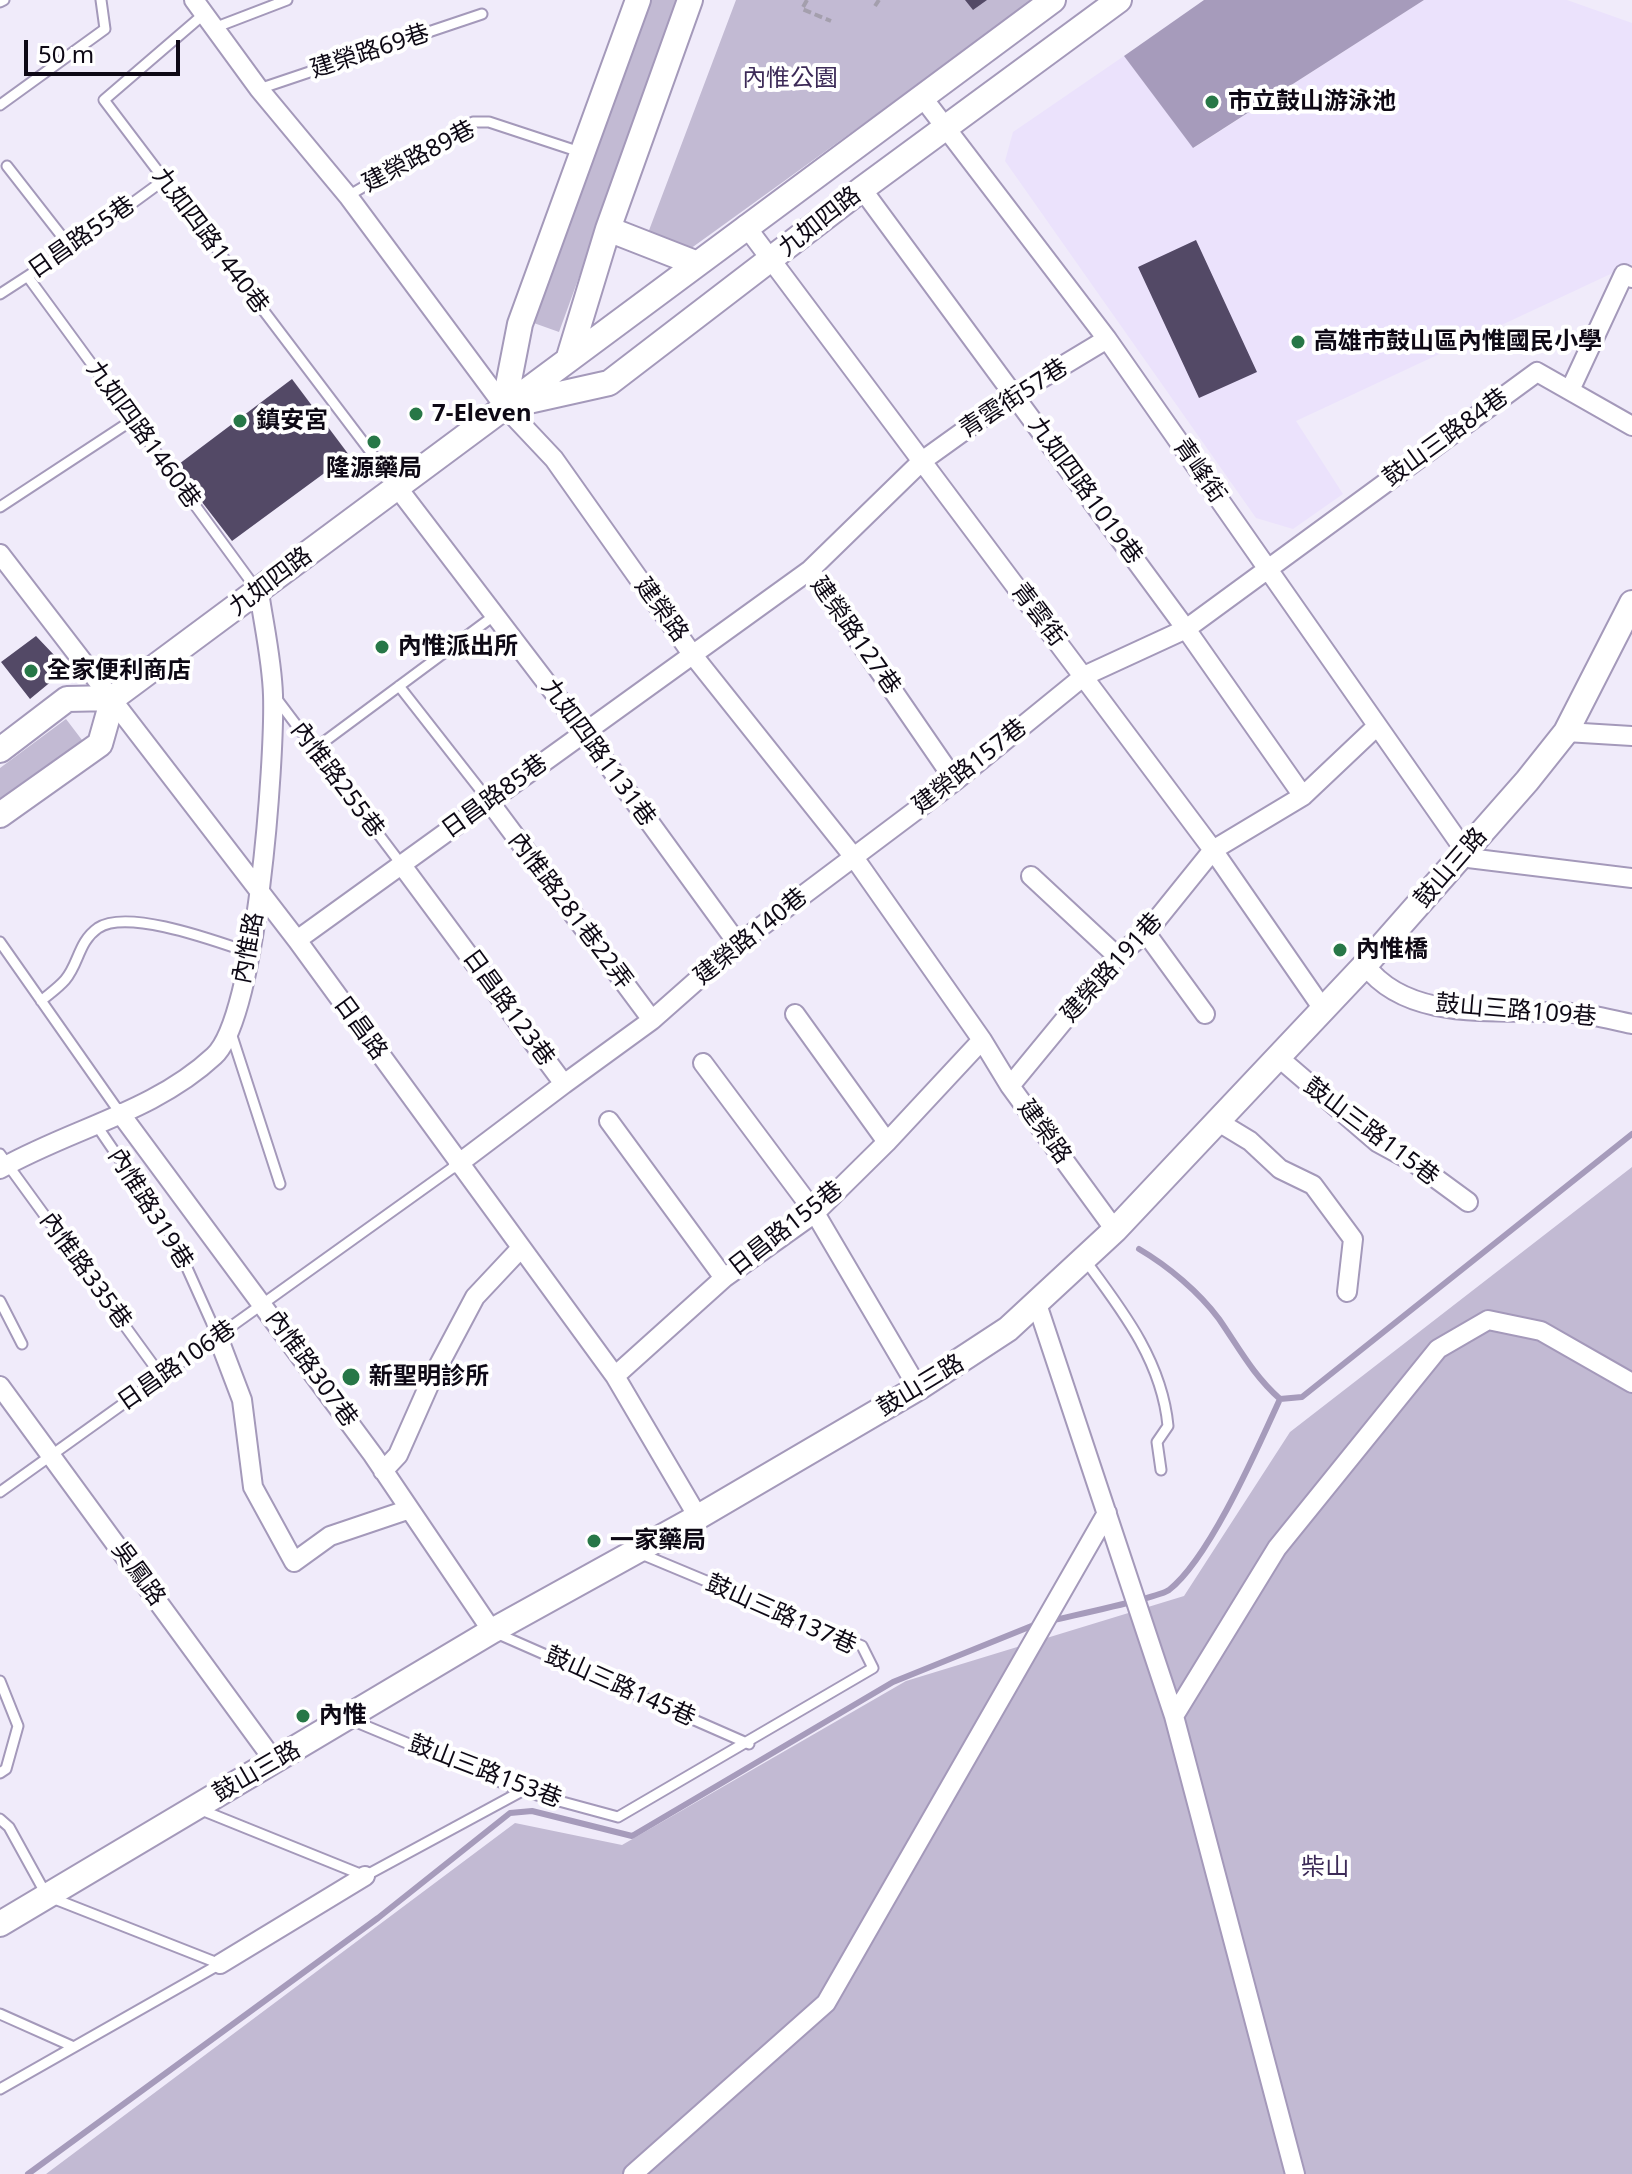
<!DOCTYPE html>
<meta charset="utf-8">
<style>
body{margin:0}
#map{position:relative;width:1632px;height:2174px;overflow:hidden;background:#f0ebfa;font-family:"Noto Sans",sans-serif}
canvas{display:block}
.scale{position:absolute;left:24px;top:40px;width:156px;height:36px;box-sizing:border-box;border:4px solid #0e0915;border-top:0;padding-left:10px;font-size:24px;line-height:28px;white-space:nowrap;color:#0e0915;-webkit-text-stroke:6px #fff;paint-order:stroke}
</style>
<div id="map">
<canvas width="1632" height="2174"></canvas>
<div class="scale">50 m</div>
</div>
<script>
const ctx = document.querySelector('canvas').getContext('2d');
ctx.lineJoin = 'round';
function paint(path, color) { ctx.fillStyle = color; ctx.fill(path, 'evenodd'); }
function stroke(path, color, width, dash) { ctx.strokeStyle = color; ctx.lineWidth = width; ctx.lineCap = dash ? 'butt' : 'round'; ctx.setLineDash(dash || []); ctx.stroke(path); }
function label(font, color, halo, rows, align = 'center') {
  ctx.font = font + ' "Noto Sans","Noto Sans TC",sans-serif'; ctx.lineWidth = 8; ctx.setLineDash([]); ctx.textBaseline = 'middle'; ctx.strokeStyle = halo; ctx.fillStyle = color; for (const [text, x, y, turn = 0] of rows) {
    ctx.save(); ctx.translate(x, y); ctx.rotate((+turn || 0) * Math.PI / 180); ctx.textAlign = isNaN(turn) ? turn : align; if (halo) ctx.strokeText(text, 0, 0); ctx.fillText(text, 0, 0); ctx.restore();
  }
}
const built = new Path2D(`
 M1424,0h143l65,23v241l-336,157 47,73 -50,35 -37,-11 -251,-357 8,-29 111,-76 70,92z`);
const green = new Path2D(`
 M648,0h32l-121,332 -28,-10z
 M736,0h299l-345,249 -42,-16z
 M66,719l16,21 -82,61v-33z
 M1632,1167v1007h-1586l469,-351 107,22 284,-164 278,-85 106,-164z`);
const water = new Path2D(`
 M1204,0h220l-231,148 -69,-92z`);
const stream = new Path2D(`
 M1139,1249c29,17 60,43 80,70 20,29 34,56 61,80
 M1050,1621c20,-5 108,-23 119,-31 41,-32 89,-143 111,-191l22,-2 330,-263
 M28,2174l350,-256 132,-105 22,-2 100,25 261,-154 146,-59`);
const building = new Path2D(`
 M965,0h22l-14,10z
 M1196,240l61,132 -58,26 -61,-131z
 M292,379l57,76 -117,86 -57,-74z
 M36,636l19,20 -2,24 -23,19 -29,-37z`);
const path = new Path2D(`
 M807,0l-5,9 29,12
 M875,6l4,-6`);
const lane = new Path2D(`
 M0,2l4,-2
 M204,14l-100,86 291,384
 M214,28l73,-28
 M259,89l223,-75
 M0,105l105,-76 -4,-29
 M7,166l64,82
 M348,196l125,-74h16l91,30
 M28,277l229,313
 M0,294l71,-46 93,-68
 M0,507l131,-86
 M399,686l90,115
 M276,698l125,166
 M313,750l182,-135
 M0,942l120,171
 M41,1001c8,-7 17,-13 24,-21 14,-16 13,-38 33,-52 30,-20 120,14 153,25
 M231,1033l49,151
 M97,1126l77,113 44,98
 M0,1154l162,223
 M1085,1260c37,50 77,101 83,166l-11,16 4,28
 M0,1301l22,43
 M0,1492l458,-328
 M496,1633l253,111
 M0,1681l18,45 -12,43 -6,4
 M349,1719l173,72 96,26 255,-149 -11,-22 -223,-93
 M199,1809l166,67 157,-85
 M0,1819l9,8 38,69 173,68
 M0,2014l74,33
 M0,2089l220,-125`);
const street = new Path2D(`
 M194,0l65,89 89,107 156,210 50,53 138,195 161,202 129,184 28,46 105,144
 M923,98l184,241 358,512
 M862,189l324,440 117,167
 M745,225l468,625 110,159
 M1571,388l53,-114 8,4
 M397,487l187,245 154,212
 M0,554l297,386 318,436 83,141
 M810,570l112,-109 92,-66 93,-56
 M1566,732l66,4
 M489,801l163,219
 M1460,857l172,21
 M401,864l163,220 -106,80
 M1031,876l86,80
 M1146,933l59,81
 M297,940l513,-370 145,211
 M1365,965c45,60 140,43 207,48 20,1 40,7 60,11
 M795,1014l92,128
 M1278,1057l99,85 35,19 56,41
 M703,1063l112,150 103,175
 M564,1084l88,-64 86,-76 217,-163 129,-105 102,-47 351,-257 95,54
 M1010,1086l107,-130 29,-23 67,-83 90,-54 73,-69
 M120,1113l253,342 119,176
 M609,1121l115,157
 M1217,1121l33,20 30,28 33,16 40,54 -6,53
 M0,1169c70,-40 154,-57 214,-113 43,-39 61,-297 59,-361 -1,-34 -9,-69 -14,-103
 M1037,1304l137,412
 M218,1337l24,63 11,87 41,75 36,-26 77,-26
 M615,1376l109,-98 91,-65 72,-71 95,-102
 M0,1386l275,376
 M383,1471l15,-16 35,-79 42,-79 46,-49
 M220,1964l145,-88
 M633,2174l193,-171 281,-490
 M1295,2174l-121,-458 103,-168 161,-199 50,-29 53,11 91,52`);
const secondary = new Path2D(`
 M608,229l87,34
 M569,357l39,-128 82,-229
 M515,404l94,-21 253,-194 257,-189
 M504,406l16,-82 118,-324
 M0,750l67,-51 46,-1 940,-698
 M0,815l100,-71 13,-46
 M0,1924l492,-293 206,-114 220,-129 90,-59 107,-99 250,-265 162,-184 39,-49 66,-129`);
const markers = [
 [1212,102,8,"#277747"],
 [1298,342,8,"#277747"],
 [416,414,8,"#277747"],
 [240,421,8,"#277747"],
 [374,442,8,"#277747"],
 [382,647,8,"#277747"],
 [31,671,8,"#277747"],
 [1340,950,8,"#277747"],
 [351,1377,10,"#277747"],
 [594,1541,8,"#277747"],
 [303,1716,8,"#277747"]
];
const streetNames = [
 ["建榮路69巷",370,52,-18],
 ["建榮路89巷",419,157,-28],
 ["九如四路",820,222,-38],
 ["日昌路55巷",82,238,-35],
 ["九如四路1440巷",210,241,53],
 ["青雲街57巷",1014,399,-33],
 ["九如四路1460巷",143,435,54],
 ["鼓山三路84巷",1446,438,-36],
 ["青峰街",1199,471,55],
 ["九如四路1019巷",1085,491,54],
 ["九如四路",271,582,-37],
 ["建榮路",661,610,54],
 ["青雲街",1038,615,53],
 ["建榮路127巷",855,636,55],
 ["九如四路1131巷",598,753,54],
 ["建榮路157巷",970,767,-38],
 ["內惟路255巷",337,780,53],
 ["日昌路85巷",495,797,-36],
 ["鼓山三路",1451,868,-49],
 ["內惟路281巷22弄",570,911,53],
 ["建榮路140巷",751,937,-39],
 ["內惟路",249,948,-79],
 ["建榮路191巷",1112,968,-48],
 ["日昌路123巷",508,1008,54],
 ["鼓山三路109巷",1516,1011,5],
 ["日昌路",360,1028,54],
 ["建榮路",1044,1132,54],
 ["鼓山三路115巷",1371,1132,37],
 ["內惟路319巷",150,1209,58],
 ["日昌路155巷",786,1229,-38],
 ["內惟路335巷",85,1271,54],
 ["日昌路106巷",177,1366,-35],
 ["內惟路307巷",311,1369,54],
 ["鼓山三路",921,1386,-31],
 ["吳鳳路",138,1574,54],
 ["鼓山三路137巷",781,1615,24],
 ["鼓山三路145巷",620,1687,24],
 ["鼓山三路",257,1772,-30],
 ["鼓山三路153巷",485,1772,21]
];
const parkNames = [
 ["內惟公園",790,79],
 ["柴山",1325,1868]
];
const poiNames = [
 ["市立鼓山游泳池",1228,102],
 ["高雄市鼓山區內惟國民小學",1314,342],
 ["7-Eleven",432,414],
 ["鎮安宮",256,421],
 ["隆源藥局",374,469,"center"],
 ["內惟派出所",398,647],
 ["全家便利商店",47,671],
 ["內惟橋",1356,950],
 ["新聖明診所",369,1377],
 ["一家藥局",610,1541],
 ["內惟",319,1716]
];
paint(built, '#ebe2fc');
paint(green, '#c2bad3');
paint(water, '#a69bbb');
stroke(stream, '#a69bbb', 6);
paint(building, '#534966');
stroke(lane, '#a499ba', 13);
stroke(street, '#a499ba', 22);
stroke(secondary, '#a499ba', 28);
stroke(path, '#a49fad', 4, [8, 4]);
stroke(lane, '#fff', 9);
stroke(street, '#fff', 18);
stroke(secondary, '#fff', 24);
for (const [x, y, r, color] of markers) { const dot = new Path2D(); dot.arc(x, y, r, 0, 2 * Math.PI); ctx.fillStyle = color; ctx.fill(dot); stroke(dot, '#fff', 3); }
label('24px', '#0e0915', '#fff', streetNames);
label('24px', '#3c2a57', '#fff', parkNames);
label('bold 24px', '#0e0915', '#fff', poiNames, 'left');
</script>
